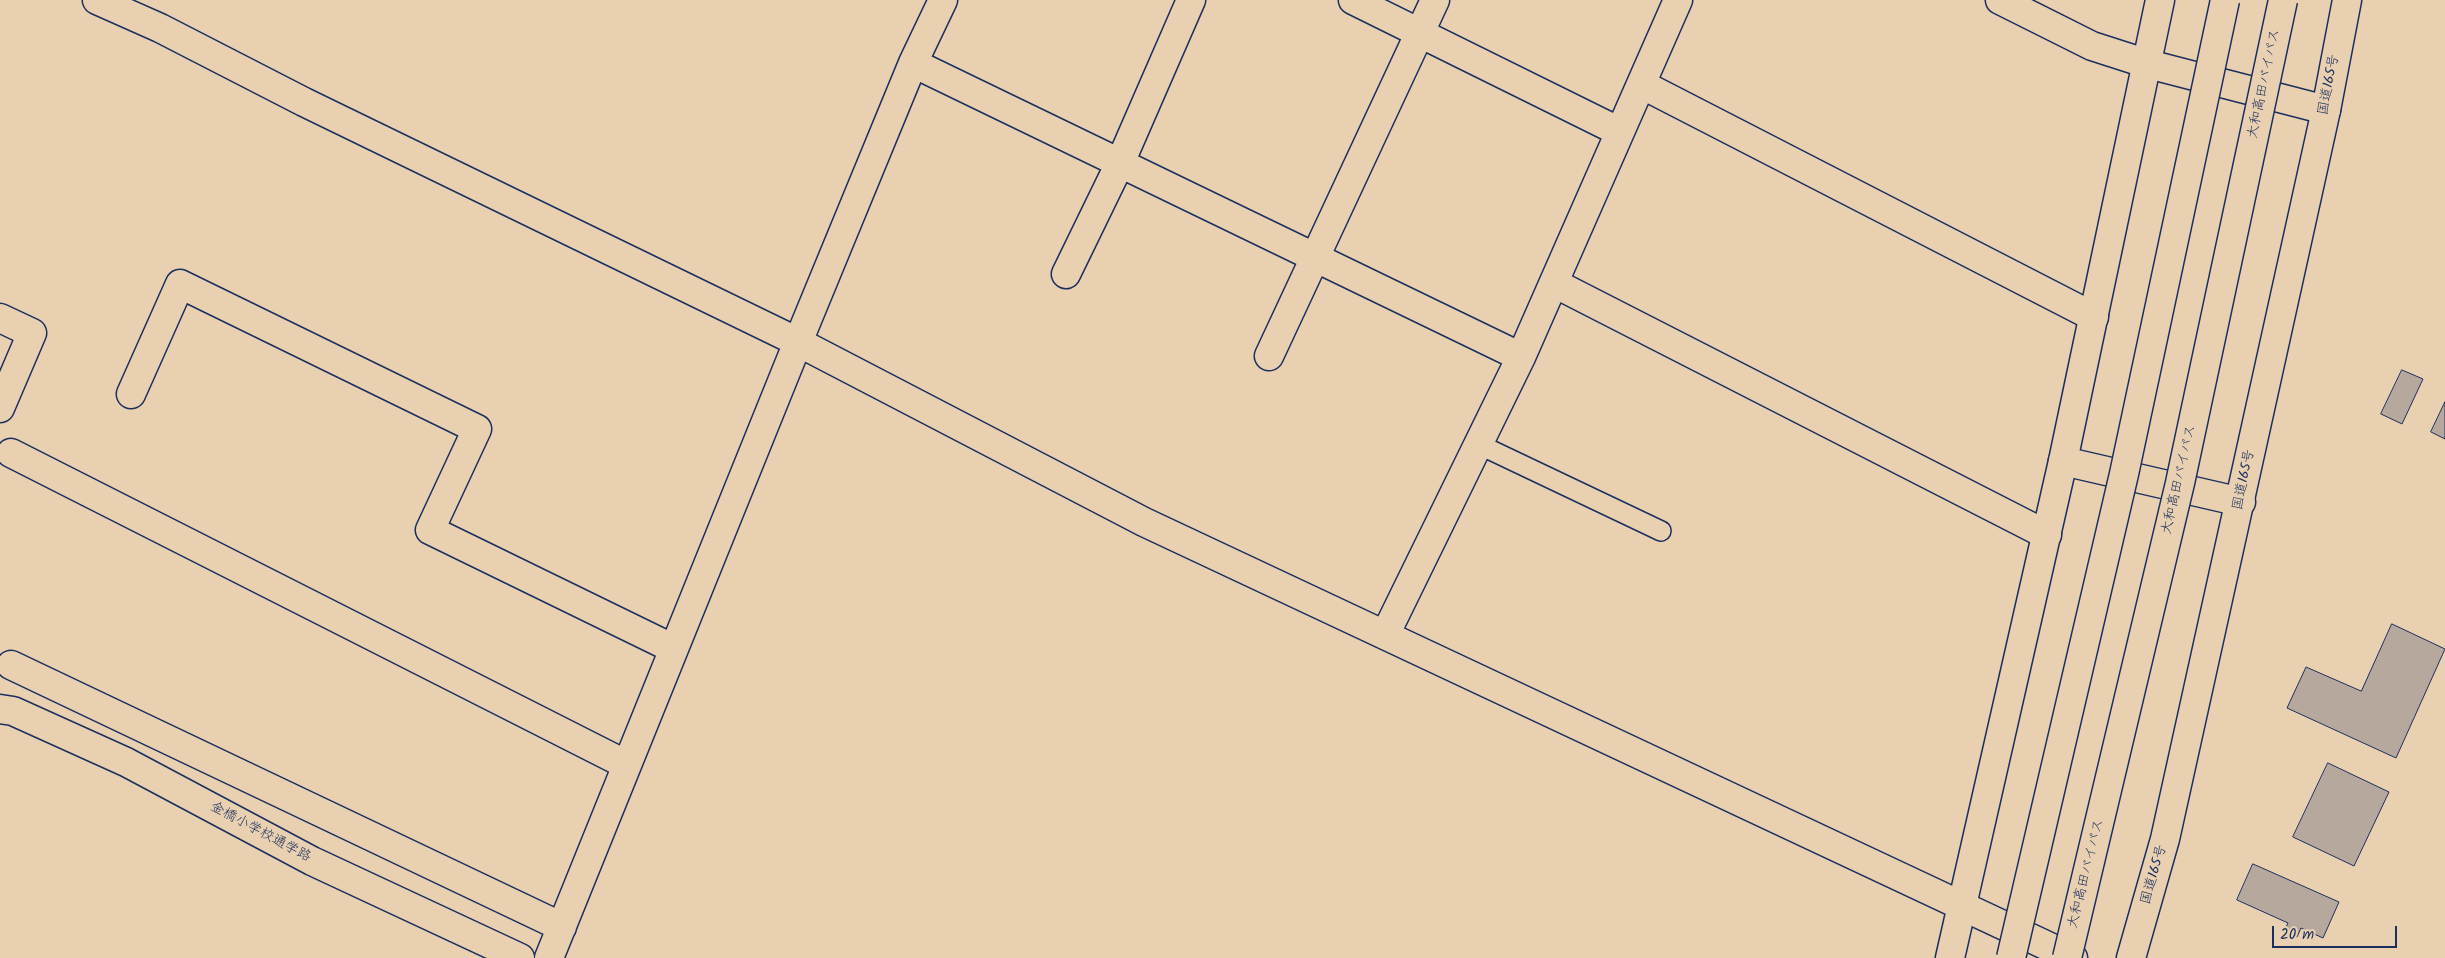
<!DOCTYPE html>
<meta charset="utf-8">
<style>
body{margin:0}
#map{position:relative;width:2445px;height:958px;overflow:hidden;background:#e9d0b1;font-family:Kalam,sans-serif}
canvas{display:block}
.scale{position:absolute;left:2272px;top:926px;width:125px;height:22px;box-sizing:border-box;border:2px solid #1b2f5e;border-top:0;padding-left:6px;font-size:15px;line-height:18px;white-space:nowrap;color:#1b2f5e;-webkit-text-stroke:4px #e9d0b1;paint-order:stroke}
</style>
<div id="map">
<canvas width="2445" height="958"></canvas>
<div class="scale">20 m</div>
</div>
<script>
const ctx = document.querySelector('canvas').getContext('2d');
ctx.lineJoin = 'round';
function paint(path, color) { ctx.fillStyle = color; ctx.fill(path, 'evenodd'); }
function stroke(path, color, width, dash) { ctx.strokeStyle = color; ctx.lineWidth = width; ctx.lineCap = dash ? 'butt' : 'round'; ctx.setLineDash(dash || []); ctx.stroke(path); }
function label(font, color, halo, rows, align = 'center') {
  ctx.font = font + ' Kalam,"Klee One",sans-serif'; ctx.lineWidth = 5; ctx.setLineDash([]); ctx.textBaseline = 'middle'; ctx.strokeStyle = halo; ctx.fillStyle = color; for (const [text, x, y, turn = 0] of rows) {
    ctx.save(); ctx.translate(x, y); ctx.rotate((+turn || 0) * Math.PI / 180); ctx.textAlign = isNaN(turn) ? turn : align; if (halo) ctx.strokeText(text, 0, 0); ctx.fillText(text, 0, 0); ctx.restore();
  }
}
const building = new Path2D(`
 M2402,370l21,9 -21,45 -21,-10z
 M2445,402v37l-14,-7z
 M2392,624l53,25 -49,109 -109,-50 19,-41 55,24z
 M2328,763l61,29 -35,74 -61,-29z
 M2253,864l86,38 -16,36 -22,-10 -4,9 -13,-6 4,-8 -51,-23z`);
const lane = new Path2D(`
 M1478,444l183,87`);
const street = new Path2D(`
 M97,0l63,28 144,74 494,240 346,180 929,436
 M1353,0l267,132
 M2000,0l92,46 56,18 178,46
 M913,63l608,294
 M1641,84l453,233
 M1066,274l54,-111 71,-163
 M1554,283l493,252
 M0,318l32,15 -32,75
 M1269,356l166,-356
 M131,394l49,-110 297,145 -47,101 244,119
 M11,453l616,312
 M2063,461l178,41
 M1385,635l136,-278 157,-357
 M11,665l551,262
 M0,709l13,2 113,51 186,99 208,97
 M549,958l249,-616 115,-279 30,-63`);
const highway = new Path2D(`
 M1950,958l113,-497 97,-461
 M2131,958l34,-119 161,-729 21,-110`);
const highwayBridge = new Path2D(`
 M2011,958l113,-484 101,-474
 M2067,958l113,-475 103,-483`);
const streetNames = [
 ["大和高田バイパス",2265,84,-78],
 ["国道165号",2330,85,-79],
 ["大和高田バイパス",2180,480,-77],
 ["国道165号",2245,480,-78],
 ["金橋小学校通学路",260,833,28],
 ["大和高田バイパス",2087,874,-76],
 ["国道165号",2155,875,-74]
];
paint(building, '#b6a89c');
stroke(building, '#1b2f5e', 1);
stroke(lane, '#1b2f5e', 22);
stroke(street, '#1b2f5e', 31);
stroke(highway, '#1b2f5e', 31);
stroke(lane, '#e9d0b1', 19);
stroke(street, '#e9d0b1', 28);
stroke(highway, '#e9d0b1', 28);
stroke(highwayBridge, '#1b2f5e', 31, []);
stroke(highwayBridge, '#e9d0b1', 28);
label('14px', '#1b2f5e', '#e9d0b1', streetNames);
</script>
